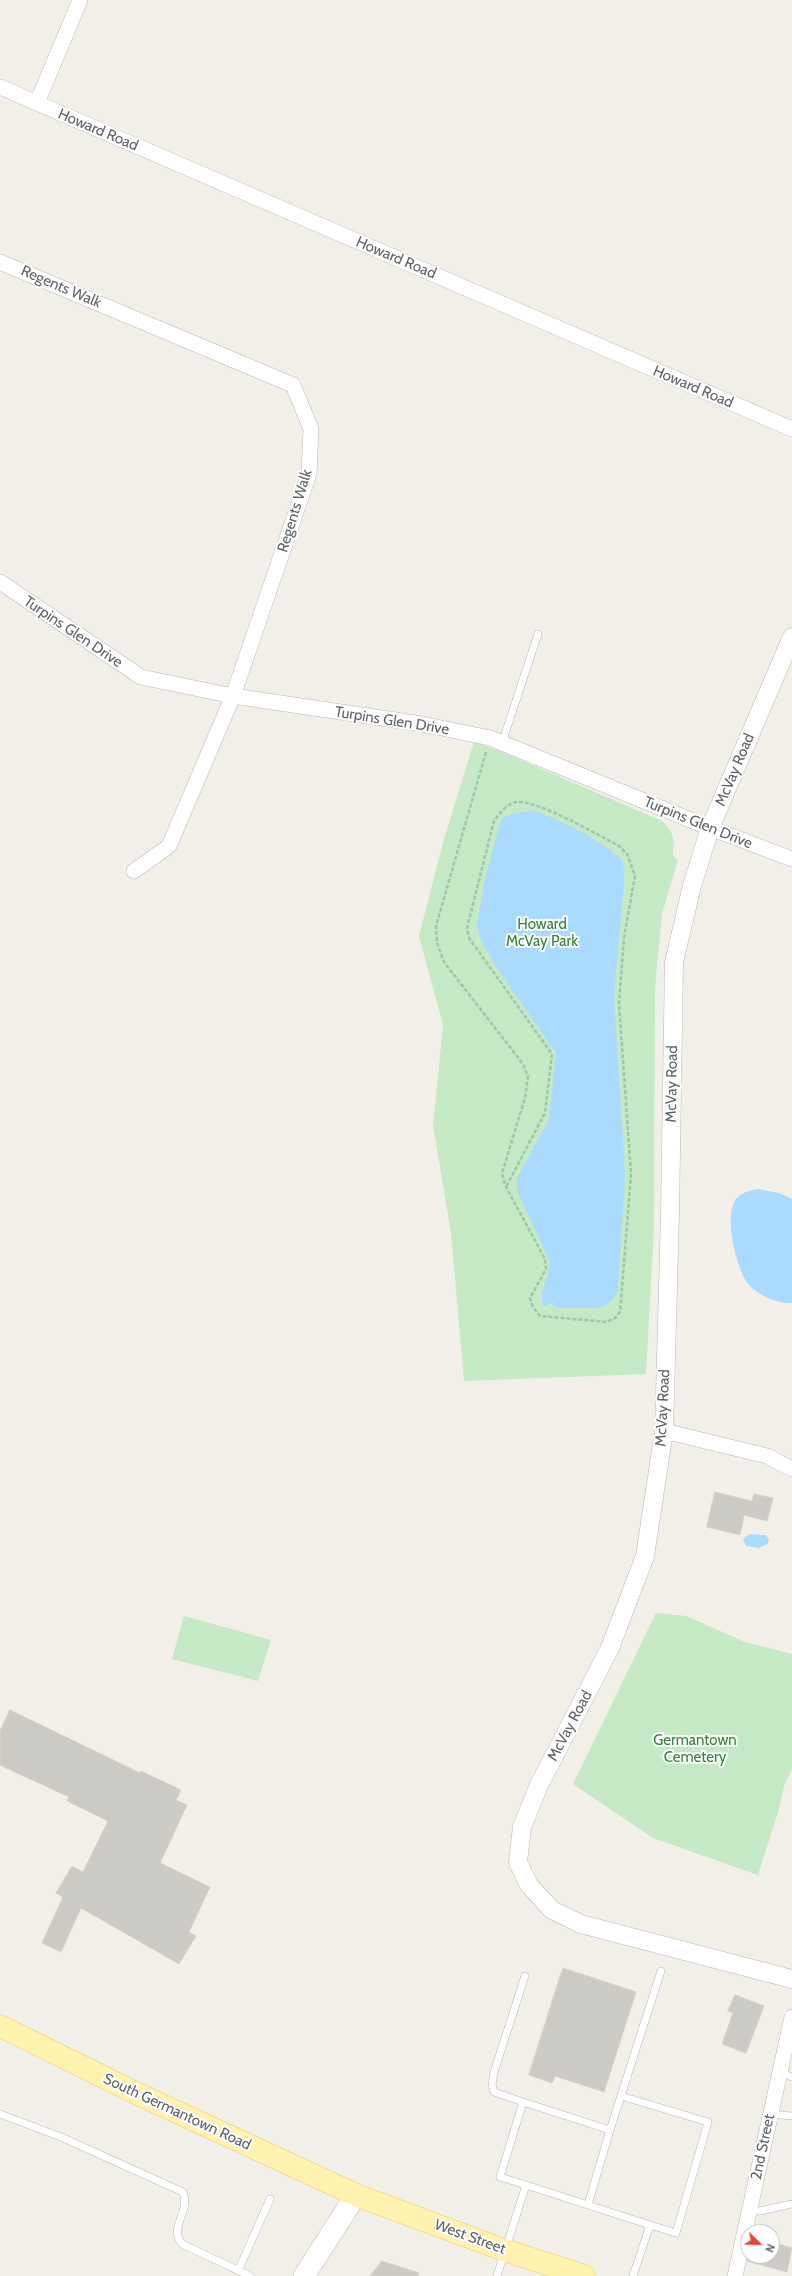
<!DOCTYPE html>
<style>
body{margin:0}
#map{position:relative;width:792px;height:2276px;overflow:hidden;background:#f1efe8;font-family:Cabin,sans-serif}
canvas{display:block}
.north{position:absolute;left:740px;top:2224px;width:40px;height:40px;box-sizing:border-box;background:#fff;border:1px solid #bfc1c3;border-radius:50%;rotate:113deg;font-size:11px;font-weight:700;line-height:16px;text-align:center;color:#5f6368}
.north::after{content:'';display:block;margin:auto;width:14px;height:18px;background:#ea4335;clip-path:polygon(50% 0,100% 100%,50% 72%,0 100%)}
</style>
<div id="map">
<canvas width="792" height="2276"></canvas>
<div class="north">N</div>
</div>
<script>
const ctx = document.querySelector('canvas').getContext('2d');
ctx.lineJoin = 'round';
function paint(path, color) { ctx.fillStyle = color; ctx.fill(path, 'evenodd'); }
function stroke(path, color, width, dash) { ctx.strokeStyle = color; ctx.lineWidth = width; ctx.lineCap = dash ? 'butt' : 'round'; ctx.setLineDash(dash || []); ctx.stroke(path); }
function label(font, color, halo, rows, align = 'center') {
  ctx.font = font + ' Cabin,sans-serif'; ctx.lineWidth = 4; ctx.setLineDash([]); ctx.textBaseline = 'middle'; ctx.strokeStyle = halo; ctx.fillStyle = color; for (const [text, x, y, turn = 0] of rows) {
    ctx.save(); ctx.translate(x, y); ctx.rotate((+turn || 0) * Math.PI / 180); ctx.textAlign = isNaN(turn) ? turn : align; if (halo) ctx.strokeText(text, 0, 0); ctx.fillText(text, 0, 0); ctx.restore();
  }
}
const green = new Path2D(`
 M474,742l28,10 160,69c12,12 13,18 11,35l5,4 -16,54 -7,74 -1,239 -8,147 -182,7 -13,-148 -18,-108 10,-100 -24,-89 25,-97z
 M656,1613l30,3 59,26 47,12v116l-7,13 -7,29 -20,63 -105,-37 -80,-54z
 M184,1616l87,24 -13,41 -86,-22z`);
const water = new Path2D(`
 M532,810c31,11 67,28 91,51l1,22 -10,112 11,179 -7,115 -3,8 -7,7 -10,4h-41l-8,-6 -2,4 -5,-2v-13l7,-20 1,-9 -33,-71v-13l32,-58 7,-67 -61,-88 -15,-27 -3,-14 8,-45 16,-59 4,-4z
 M758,1189l21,4 13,6v104c-16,1 -37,-9 -46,-22 -10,-16 -24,-70 -8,-84 5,-5 14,-7 20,-8z
 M750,1534l16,1 3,5 -1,4 -10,4 -12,-2 -3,-7z`);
const building = new Path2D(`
 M715,1492l37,9 2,-7 19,4 -6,23 -23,-6 -4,20 -33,-8z
 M10,1710l130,63 1,-2 40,19 -5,10 11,5 -27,58 50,24 -21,45 7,4 -17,28 -98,-56 -20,44 -19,-9 21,-46 -7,-4 16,-27 11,6 25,-51 -41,-20 2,-4 -69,-32v-34z
 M563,1968l73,24 -32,100 -49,-16 -3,7 -23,-8z
 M735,1995l29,11 -18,47 -24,-9 11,-31 -5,-2z
 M772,2242l20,6 -5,24 -40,-11 2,-5h23z
 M382,2261l37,12 -1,3h-48z`);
const path = new Path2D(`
 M486,752l-50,174 1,17 7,19 79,102 5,13 -3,21 -23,75 4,14 39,72 1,10 -16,29 3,9 7,9 67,6 8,-4 5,-6 11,-138 -12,-171 5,-66 11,-61 -8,-22 -8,-8c-21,-11 -81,-46 -102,-44 -10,1 -17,11 -23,19l-27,107 2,10 83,116 -7,59 -39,74`);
const service = new Path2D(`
 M502,743l36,-109
 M780,2073l12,4
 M621,2096l87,26 -32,111 -26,-8
 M523,2102l-29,-10 -2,-8 2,-12 31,-96
 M0,2114l61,23 122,55c8,20 -15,35 -1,52l68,32
 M771,2114l21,2
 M526,2185l-26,-8 23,-75 87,28 51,-159
 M588,2205l22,-75
 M749,2210l11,1 32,-7
 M238,2271l32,-72
 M497,2276l29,-91 124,40 -17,51`);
const minor = new Path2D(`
 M0,87l792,342
 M37,103l43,-103
 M0,262l293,123 18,44 -2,45 -76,222 -64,150 -35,25
 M0,582l141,95 92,19 189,28 68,14 220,90 82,31
 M664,1431l103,25 25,13
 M735,2276l57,-259`);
const tertiary = new Path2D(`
 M792,637l-82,191 -18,58 -18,76 -4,251 -6,218 -19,125 -35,92 -71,137 -17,42 -4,35 11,23 23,25 29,14 211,55`);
const secondary = new Path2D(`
 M304,2276l52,-81`);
const primary = new Path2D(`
 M0,2026l138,68 218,101 148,55 80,26`);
const streetNames = [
 ["Howard Road",98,130,23],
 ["Howard Road",396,258,23],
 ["Regents Walk",61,287,23],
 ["Howard Road",693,387,23],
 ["Regents Walk",295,511,-73],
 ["Turpins Glen Drive",73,632,34],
 ["Turpins Glen Drive",392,721,9],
 ["McVay Road",735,770,-67],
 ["Turpins Glen Drive",698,823,22],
 ["McVay Road",672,1084,-89],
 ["McVay Road",663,1408,-87],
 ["McVay Road",570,1726,-62],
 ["South Germantown Road",177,2112,25],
 ["2nd Street",763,2147,-78],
 ["West Street",470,2237,20]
];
const parkNames = [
 ["Howard",542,925],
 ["McVay Park",542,942],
 ["Germantown",695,1741],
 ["Cemetery",695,1758]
];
paint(green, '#c5e8c5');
paint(water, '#aadaff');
paint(building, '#cccac5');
stroke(building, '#d6d1c6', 1);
stroke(service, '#b5b8bc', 8);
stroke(minor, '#b5b8bc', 16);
stroke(tertiary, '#b5b8bc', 19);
stroke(secondary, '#b6babf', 22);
stroke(primary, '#f2c960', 23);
stroke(path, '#9cc7a9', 2.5, [4, 2]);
stroke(service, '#fff', 7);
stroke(minor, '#fff', 15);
stroke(tertiary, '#fff', 18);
stroke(secondary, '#fff', 21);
stroke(primary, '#fff2af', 22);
label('15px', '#5f6368', '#fff', streetNames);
label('15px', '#348238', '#fff', parkNames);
</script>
